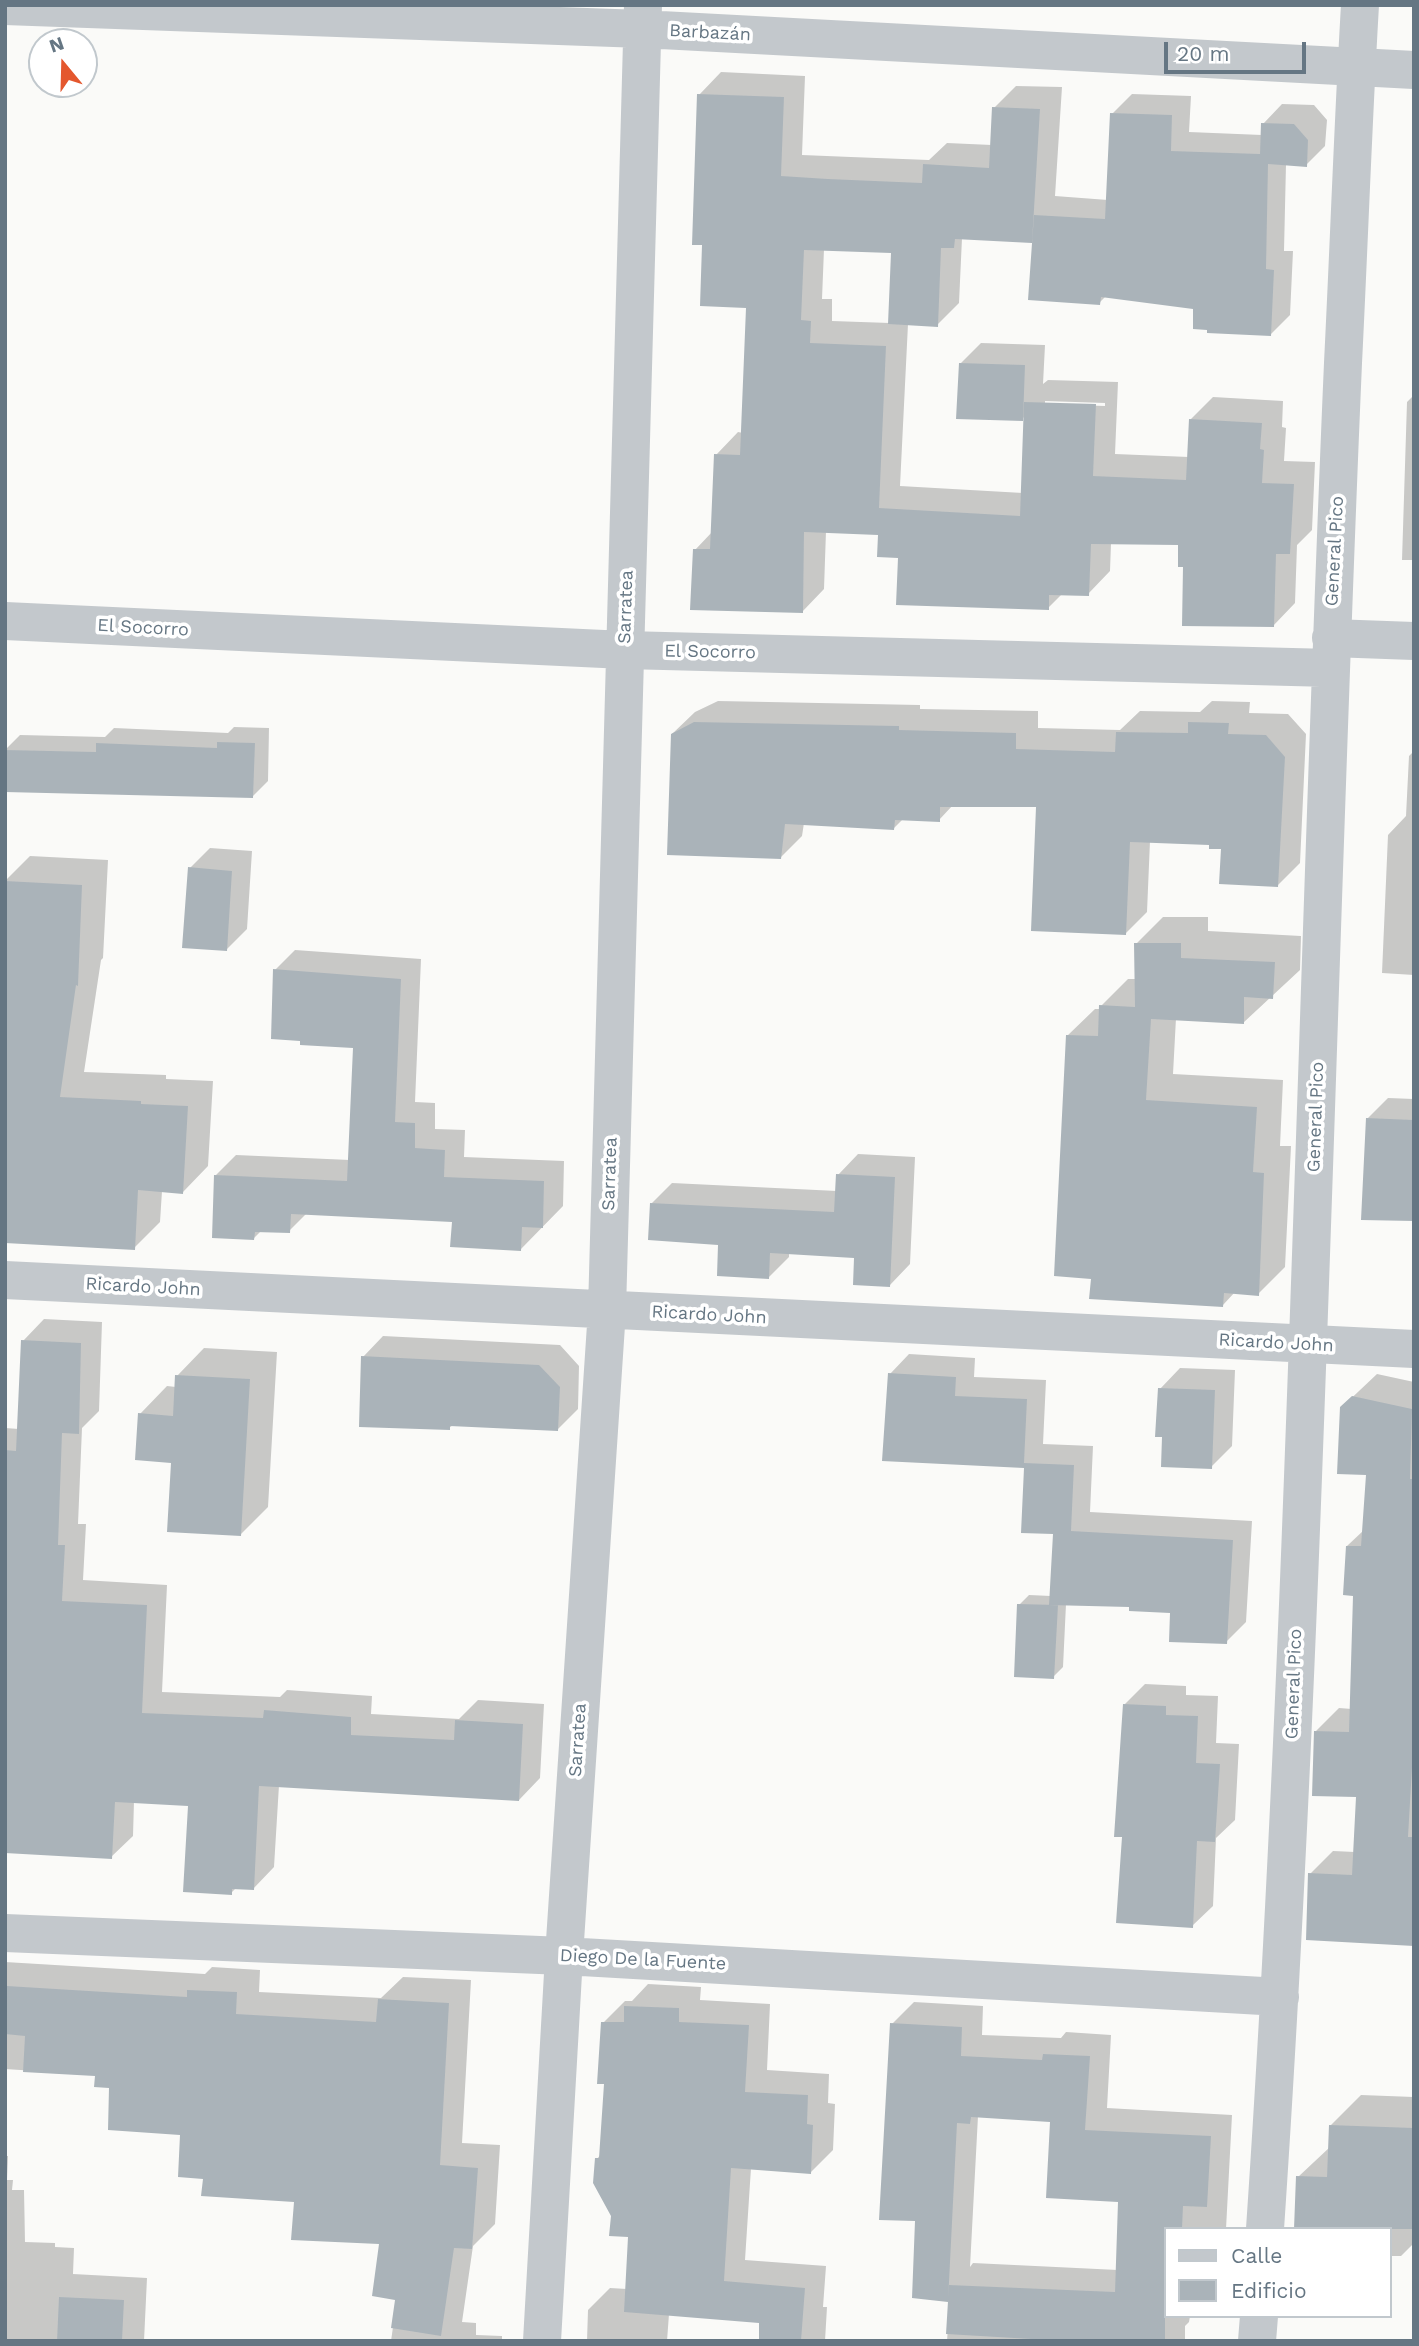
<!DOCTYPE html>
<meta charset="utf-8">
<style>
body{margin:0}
#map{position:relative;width:1419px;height:2346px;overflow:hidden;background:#fafaf8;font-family:"Work Sans",sans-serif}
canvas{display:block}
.frame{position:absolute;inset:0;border:7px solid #657683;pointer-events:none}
.legend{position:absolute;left:1164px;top:2227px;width:228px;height:91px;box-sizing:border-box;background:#fff;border:2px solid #c1c8cd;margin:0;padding:9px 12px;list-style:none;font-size:21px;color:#657683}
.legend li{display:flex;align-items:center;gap:14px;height:35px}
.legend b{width:35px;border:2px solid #c1c8cd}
.north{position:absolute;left:28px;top:28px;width:70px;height:70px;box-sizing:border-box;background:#fff;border:2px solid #c1c8cd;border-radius:50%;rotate:341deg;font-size:19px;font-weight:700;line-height:28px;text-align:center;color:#657683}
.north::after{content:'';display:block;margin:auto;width:24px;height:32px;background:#e4572e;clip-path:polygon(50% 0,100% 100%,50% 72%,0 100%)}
.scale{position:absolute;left:1164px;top:42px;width:142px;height:32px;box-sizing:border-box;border:4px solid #657683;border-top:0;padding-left:9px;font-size:21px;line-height:24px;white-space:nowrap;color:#657683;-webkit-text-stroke:5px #fff;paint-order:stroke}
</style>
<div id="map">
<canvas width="1419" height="2346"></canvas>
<div class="frame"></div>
<ul class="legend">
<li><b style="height:9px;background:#c3c8cc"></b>Calle</li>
<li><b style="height:19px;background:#aab3b9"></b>Edificio</li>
</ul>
<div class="north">N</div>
<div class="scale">20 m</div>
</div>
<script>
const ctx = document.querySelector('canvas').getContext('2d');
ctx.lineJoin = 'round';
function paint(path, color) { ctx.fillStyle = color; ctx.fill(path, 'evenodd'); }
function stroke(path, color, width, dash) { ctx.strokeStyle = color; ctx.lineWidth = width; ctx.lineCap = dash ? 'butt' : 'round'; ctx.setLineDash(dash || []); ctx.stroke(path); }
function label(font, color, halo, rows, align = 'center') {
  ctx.font = font + ' "Work Sans",sans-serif'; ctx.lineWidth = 7; ctx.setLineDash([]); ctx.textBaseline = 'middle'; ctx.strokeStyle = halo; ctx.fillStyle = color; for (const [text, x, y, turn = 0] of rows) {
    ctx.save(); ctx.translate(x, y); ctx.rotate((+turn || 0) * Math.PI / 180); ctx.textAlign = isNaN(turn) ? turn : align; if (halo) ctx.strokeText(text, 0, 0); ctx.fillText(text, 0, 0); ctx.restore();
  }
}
const shadow = new Path2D(`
 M721,72l84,4 -3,79 49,2 78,3 18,-17 45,2 2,-37 22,-22 46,1 -7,109 53,4 4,-86 20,-20 59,2 -2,36 73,3 1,-11 19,-20 32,1 13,15 -2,26 -19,19 -20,-1 -2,87h9l-3,64 -19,19 -76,-26 -89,-12 -7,7 -65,-65 -3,3 -69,-3 -3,65 -22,22 -29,-1 -8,162 123,7 2,-77 -3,3 -62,-55 21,-21 64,2 -2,39 5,-4 70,2 -3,72 74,3 2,-38 22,-22 70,4 -1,26 4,1 -2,33 31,1 -3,68 -15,15 -2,58 -22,23 -88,-61 -5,-21 -69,-1 -1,28 -22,23 -25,-1 -15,15 -148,-52 -21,-23 -53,-2 -2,58 -22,23 -107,-62 18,-19 3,-76 22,-23 5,1 5,-127 -45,-62 -4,-149zM824,249l69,3 -3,71 -58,-2v-22h-10zM1045,401l60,2v3l-60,-2z
 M1414,395v165h-12l5,-158z
 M718,701l202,4v4l118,2v17l82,2 20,-19 60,1 12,-11 38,1 -1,11 39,1 18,20 -6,129 -22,22 -55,-38 -12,-3 -61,-3 -3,71 -22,22 -87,-129h-85l-14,15 -35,-2 -11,11 -89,-6 -2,13 -22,22 -108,-124 23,-22z
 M234,727l35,1 -1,53 -16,16 -247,-47 15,-15 85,2 9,-9 114,5z
 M1414,751v224l-32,-2 6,-138 18,-19 3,-60z
 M210,848l42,3 -5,78 -21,21 -36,-82z
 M30,856l78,4 -5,98 -2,2 -17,112 82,3v4l47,2 -5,85 -25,26 -21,-1 -2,31 -26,26 -129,-7v-360z
 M1163,917h45v14l93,5 -1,34 -57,53 -67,-5 -3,56 110,6 -3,66h11l-6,121 -27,27 -23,-2 -12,13 -131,-28 -25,-241 28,-27h6v-3l27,-27h8v-35z
 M295,950l126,9 -6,143 20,1v26l30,1 -1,27 100,4 -1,45 -42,43 -68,-29 -146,-7 -18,18h-28l-7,7 -39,-62 21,-21 114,5 5,-113 -80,-77z
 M1388,1098l26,1v120l-47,-100z
 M858,1154l57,3 -5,107 -20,21 -34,-29 -67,-4v5l-21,21 -48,-35 -69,-39 21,-21 165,8 1,-16z
 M44,1319l58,3 -3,89 -17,17 -4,96h8l-3,56 84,5 -5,107 118,5 7,-7 85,6 -1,18 88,5 19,-19 66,4 -4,74 -21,22 -240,-15 -5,82 -21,22 -17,-1 -5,5 -41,-89 -56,-3 -1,35 -22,21 -106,-6v-423l14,1 4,-88z
 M383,1336l177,9 19,21 -1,43 -21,21 -104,-5 -4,3 -86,-71z
 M204,1348l73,4 -9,155 -27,27 -69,-73 -32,-47 27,-28 9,1 1,-11z
 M909,1354l66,4 -1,19 72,3 -3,64 50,2 -3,66 162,9 -6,101 -20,20 -54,-30 -41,-7 -65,-1 -3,63 -10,10 -34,-72 10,-10 22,1 3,-63 -28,-67 -136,-92z
 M1180,1368l55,2 -3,76 -21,21 -47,-32 -4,-46z
 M1377,1374l37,8v562l-104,-70 23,-23 22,1 3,-56 -42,-65 23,-23 13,1 3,-115 -8,-48 17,-16 4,-56 -27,-66z
 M1145,1684l41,2v9l32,1 -2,47 23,1 -4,76 -19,18 -3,68 -21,20 -69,-90 1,-131z
 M5,1962l200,12 7,-7 48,3 -1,22 122,6 22,-21 68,3 -9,163 38,2 -5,79 -22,22 -11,76 14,1v12l26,1v5h-111l6,-42 -16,-56 -85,-43 -92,-23 -22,-44 -85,-58 -92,-6z
 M648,1984l53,3 -1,13 70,4 -3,66 62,4 -1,29 7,1 -2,46 -22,22 -60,-4 -6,92 81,6 -3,41h4l-2,34h-64v-20l-92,-7 -2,27h-80l1,-31 22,-22 17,1 3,-53 -17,-20 -16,-57 4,-5 5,-71 -3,-60 22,-22h7z
 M914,2002l69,4 -1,29 79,3 5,-6 45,3 -4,73 125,7 -6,114h-61v87h25l-1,6 -4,4v15h-238l3,-44 -3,3 -30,-80 -25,-196zM978,2116l74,4 68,81 -2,69 -145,-7 -3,4z
 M1361,2095l53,2v146l-13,13h-12v-27l-91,-52 32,-30 1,-22z
 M5,2156h3l-1,24h6l-1,10h12l1,52 30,1v4l19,1 -1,26 74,4 -3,63h-139z`);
const building = new Path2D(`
 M697,94l87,3 -3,79 47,3 94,4 1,-19 66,4 3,-61 48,2 -8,134 -77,-4 -1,9h-13l-3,79 -50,-3 3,-71 -87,-3 -3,70 10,1 -1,22 76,3 -7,162 141,8 4,-114 72,2 -3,72 93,4 3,-61 73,4 -2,26 4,1 -2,33 32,1 -4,70h-14l-2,73 -92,-1 1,-59h-5v-22l-87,-1 -2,52 -40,-1v15l-153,-5 2,-47 -21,-1 1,-22 -74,-3 -1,81 -113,-3 3,-61h17l4,-95 26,1 6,-147 -46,-2 2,-61h-10z
 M1110,113l62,2 -1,36 89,3 1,-31 33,1 14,16 -1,27 -39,-3 -2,105 8,1 -3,66 -64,-3v-3l-14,-1v-20l-92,-12 -1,8 -72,-5 6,-85 71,4z
 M959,363l66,2 -2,56 -67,-2z
 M694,722l205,4v4l117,3v16l99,3 1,-20 72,1v-11l41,1 -1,11 38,1 19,22 -7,130 -59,-3 2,-35h-12v-4l-79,-3 -4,93 -95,-4 5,-124h-96v15l-45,-2 -1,10 -109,-6 -4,35 -114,-4 4,-121z
 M217,742l38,1 -2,55 -248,-6v-42l91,2v-9l121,5z
 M188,867l44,4 -5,80 -45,-3z
 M5,881l77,4 -4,101 -2,-1 -16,112 81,4v3l47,2 -5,88 -45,-4 -3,60 -130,-7z
 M1134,943h47v15l94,4 -2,37 -29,-2v27l-93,-5 -5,81 111,7 -4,65 11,1 -5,123 -35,-3 -1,14 -134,-8 2,-20 -37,-3 12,-241 32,1 1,-31 36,2z
 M273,969l128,10 -6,143 20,1v25l30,2 -1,27 100,4 -1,47 -21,-1 -1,24 -71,-4 2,-25 -161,-8 -1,19 -35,-1 -1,8 -42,-2 2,-63 133,6 6,-133 -53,-3v-4l-29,-2z
 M1366,1118l48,2v101l-53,-1z
 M836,1174l59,3 -5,110 -37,-2 1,-27 -84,-5 -1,26 -52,-3 1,-31 -70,-5 2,-37 184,9z
 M21,1340l60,3 -2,91 -17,-1 -4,112h7l-3,56 85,4 -5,108 121,5 1,-8 87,7v18l103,5 1,-20 68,4 -4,77 -260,-15 -5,104 -22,-1v6l-49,-3 5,-86 -73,-4 -3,57 -107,-6v-403l11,1z
 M361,1356l178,9 21,22 -2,44 -108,-5v4l-91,-3z
 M888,1373l68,4 -1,19 72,3 -3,64 50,2 -3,66 162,9 -6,104 -58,-2 1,-29 -41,-2v-4l-80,-2 4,-71 -32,-1 3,-65 -142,-7z
 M175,1375l75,4 -9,157 -74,-4 4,-69 -36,-3 3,-47 35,3z
 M1158,1388l57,2 -3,79 -51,-2 1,-30h-7z
 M1352,1396l60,13 -2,70h4v254l-6,104h6v109l-108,-6 2,-67 44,2 4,-78 -44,-1 2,-65 35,1 4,-136 -10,-1 3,-49h15l5,-71 -29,-1 3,-67z
 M1017,1604l41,1 -4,74 -40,-2z
 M1123,1704l43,2v9l32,1 -2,47 24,1 -5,78 -18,-1 -4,87 -77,-5 6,-86h-8z
 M7,1986l180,11v-7l50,2 -1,22 140,8 2,-23 71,4 -9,162 38,3 -6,81 -18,-1 -13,88 -50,-8 4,-28 -23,-4 7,-52 -88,-4 3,-38 -93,-6 2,-17 -25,-2 2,-42 -72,-5 1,-42 -15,-1 1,-11 -72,-4 2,-36 -20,-2z
 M624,2006l55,2v14l70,3 -4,67 63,3 -1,29 6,1 -2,49 -80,-6 -7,113 81,7 -4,53h-42v-18l-135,-11 4,-75 -19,-1 2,-20 -18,-33 2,-25h4l5,-74h-7l4,-62h23z
 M890,2023l72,4 -1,29 81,4 1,-6 47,2 -5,74 126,6 -4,71 -24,-1 -1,23h-17v112h-100l-119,-7 3,-49 166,7 3,-90 -72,-4 4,-76 -79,-5 -1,7 -13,-1 -9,179 -36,-4 3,-77 -36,-1z
 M1329,2125l85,3 -1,101h-119l2,-53 31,1z
 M59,2297l65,3 -2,41h-65z`);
const minor = new Path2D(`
 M5,6l637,23 772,41
 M5,621l620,29 706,18
 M1331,638l83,3
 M5,1280l1409,69
 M5,1933l559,23 716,41
 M1265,2229c42,-621 51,-1244 78,-1866 6,-119 10,-239 17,-358
 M542,2341l22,-385 43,-646 36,-1305
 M1257,2341l2,-25`);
const streetNames = [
 ["Barbazán",710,33,3],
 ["General Pico",1335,551,-87],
 ["Sarratea",626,607,-88],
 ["El Socorro",143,628,3],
 ["El Socorro",710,652,1],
 ["General Pico",1316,1117,-88],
 ["Sarratea",610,1174,-88],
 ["Ricardo John",143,1287,3],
 ["Ricardo John",709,1315,3],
 ["Ricardo John",1276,1343,3],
 ["General Pico",1294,1684,-88],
 ["Sarratea",578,1740,-86],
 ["Diego De la Fuente",643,1960,3]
];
paint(shadow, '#0003');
paint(building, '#aab3b9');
stroke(minor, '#c3c8cc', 38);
label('18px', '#657683', '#fff', streetNames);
</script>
